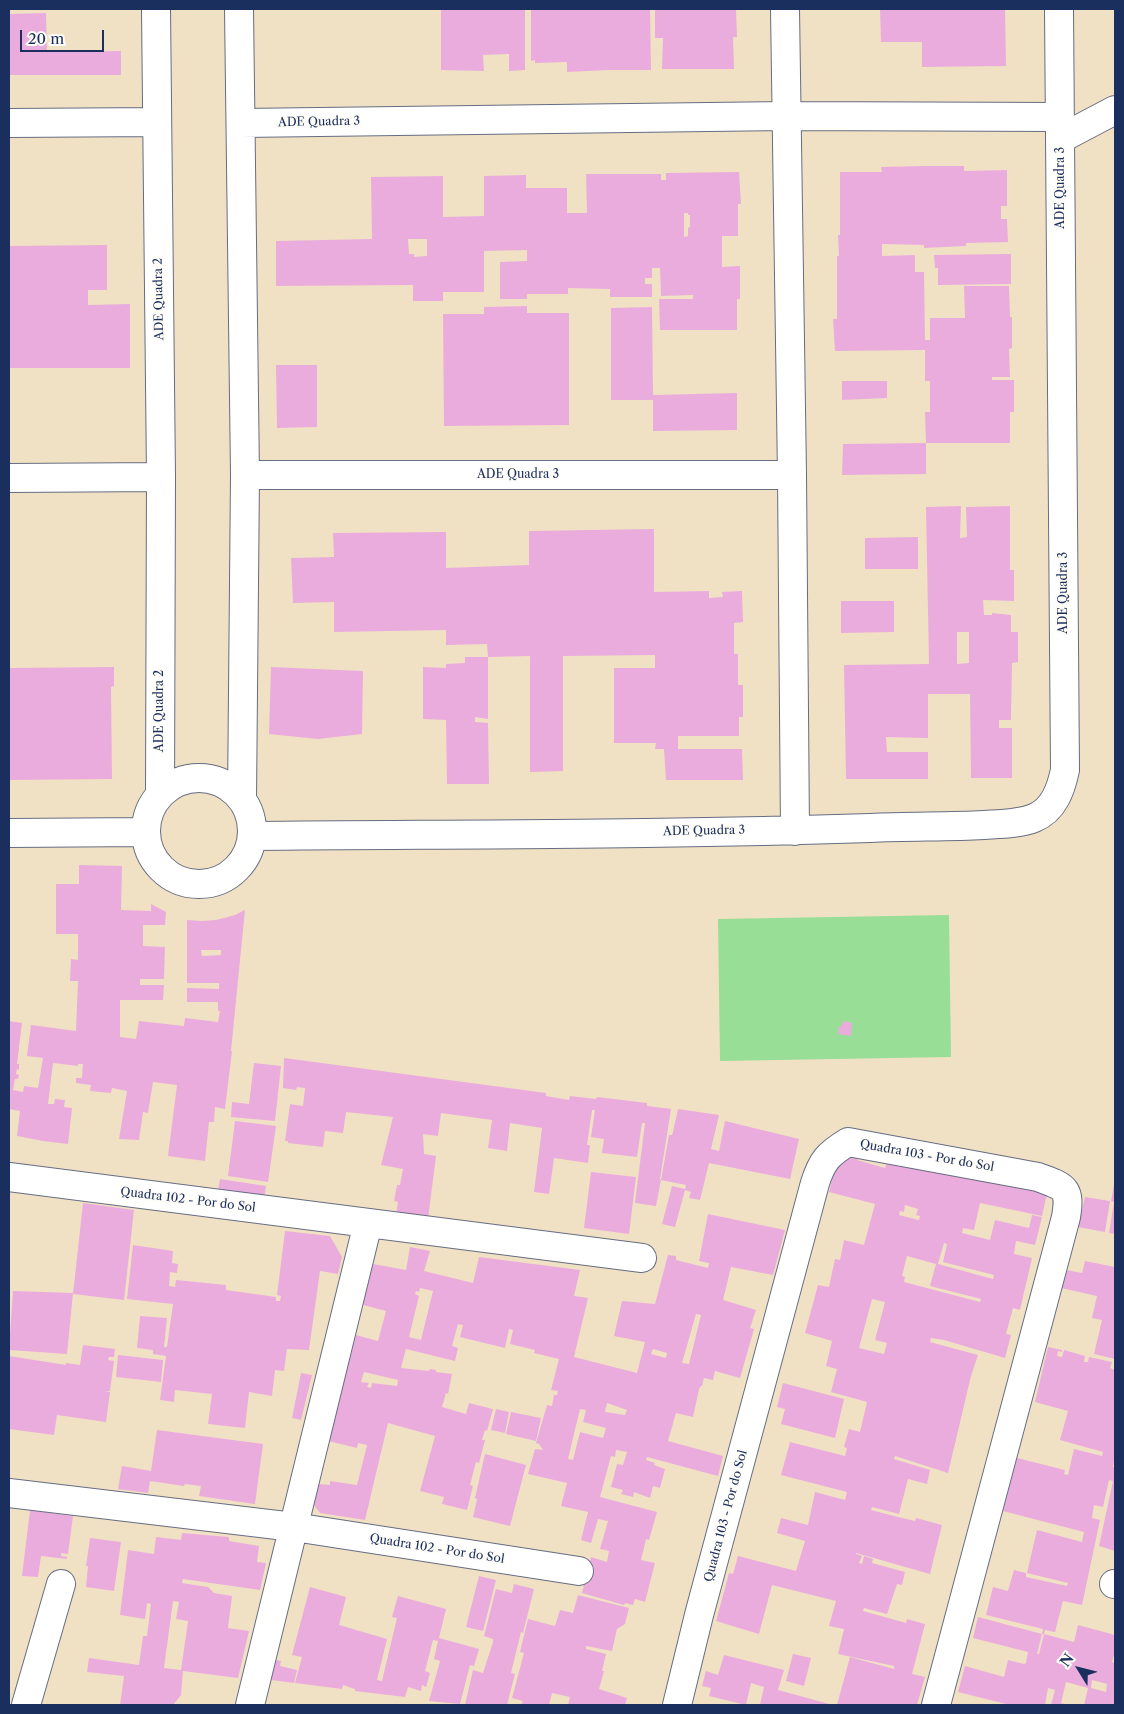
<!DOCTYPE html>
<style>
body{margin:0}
#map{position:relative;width:1124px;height:1714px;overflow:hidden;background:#f1e1c4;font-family:"Libre Caslon Text",serif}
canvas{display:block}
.frame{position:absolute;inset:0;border:10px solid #1b2f5e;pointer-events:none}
.north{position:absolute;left:1054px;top:1644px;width:50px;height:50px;-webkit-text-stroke:4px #fdfcf7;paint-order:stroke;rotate:306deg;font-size:14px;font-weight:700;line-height:20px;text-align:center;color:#1b2f5e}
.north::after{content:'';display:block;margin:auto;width:18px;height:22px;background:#1b2f5e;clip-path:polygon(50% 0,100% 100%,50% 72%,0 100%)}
.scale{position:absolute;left:20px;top:30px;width:84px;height:22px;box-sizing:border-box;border:2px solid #1b2f5e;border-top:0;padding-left:6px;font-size:15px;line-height:18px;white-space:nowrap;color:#1b2f5e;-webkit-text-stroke:4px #fdfcf7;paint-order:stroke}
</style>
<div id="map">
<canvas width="1124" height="1714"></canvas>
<div class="frame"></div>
<div class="north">N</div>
<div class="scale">20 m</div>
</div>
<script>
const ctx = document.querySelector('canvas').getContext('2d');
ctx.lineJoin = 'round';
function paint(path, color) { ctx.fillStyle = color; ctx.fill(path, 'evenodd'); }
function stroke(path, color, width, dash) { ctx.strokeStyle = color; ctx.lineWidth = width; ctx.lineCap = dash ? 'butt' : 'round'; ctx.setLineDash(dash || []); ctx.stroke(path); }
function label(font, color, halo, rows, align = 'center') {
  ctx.font = font + ' "Libre Caslon Text",serif'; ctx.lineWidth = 4; ctx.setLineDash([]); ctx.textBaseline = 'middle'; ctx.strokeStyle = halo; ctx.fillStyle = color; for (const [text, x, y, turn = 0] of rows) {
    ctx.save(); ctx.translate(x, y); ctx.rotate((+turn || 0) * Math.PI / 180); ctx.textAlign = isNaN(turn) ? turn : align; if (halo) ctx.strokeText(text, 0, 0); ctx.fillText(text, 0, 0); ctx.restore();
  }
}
const green = new Path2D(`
 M949,915l2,142 -231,4 -2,-142z`);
const building = new Path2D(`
 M441,9h84v61l-16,1v-17l-26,1 1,16 -43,-1z
 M531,9h119l1,61h-42l-42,2v-10l-32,1v-3l-4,1z
 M655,9h81l1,28h-4l1,32h-72l1,-31h-8z
 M880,9h125l1,57 -84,1v-25h-41z
 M46,13l1,39 74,-1v24h-112v-61z
 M923,166h41v5l43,-1v36h-6v13h6l1,23 -42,1v3l-42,2v-3l-42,-1v12l33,-1v17h9l1,68h5v-22h35l-1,-32h45l1,31h2v31l-3,1 1,28h-18v3h22v32h-4v31h-84l-1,-31h5v-31h-5v-31l-90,1 -2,-32h4v-63h2l-1,-21h2v-63h42l-1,-5z
 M739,172l2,32h-3v32h-16v31l18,-1v33h-3v31h-77l-1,-31h34v-4l-32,1 -1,-28h-8v10h-7v6h7v13h-42v-8l-42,-1v6h-41v5h-27v-37l27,-1v-11l-43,1v41h-41v9h-30v-16l-137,1v-45l96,-2 -1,-62 72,-1v41l41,-1v-40l42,-1v13h41v25h20l-1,-39h75v6h5v-7zM684,213h4v2h2v12l-2,1v8l-4,1zM408,239h19v17l-13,1v-3h-5z
 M107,245v45h-19v15l42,-1v64h-121v-122z
 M1008,254h3v30l-73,1v-17h-3l-1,-13z
 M527,306v7h42v112l-125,1 -1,-112h41v-7z
 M652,307l1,88 84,-2v37l-84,1v-31h-42v-92z
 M276,365h41v62l-40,1z
 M842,381h45v17l-45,2z
 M926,443v31l-84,1 1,-31z
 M961,506l-1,32 7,-1 -1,-30 44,-1v64h4v31l-31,-1 1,15h8v-2l19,2v17h7v30l-6,1 -1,57h-12v8h13v50h-41l-1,-84h-42v44l-42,-1 1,15h41v27h-82l-2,-114 85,-1 -3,-157zM957,632h12v31l-12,1z
 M654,529v63l55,-1v7l14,-1 -1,-5 20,-1 1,31 -9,1v31h4v31h5v32h-4v19h-61v13h64l1,31h-77l-2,-31h-9l1,-6h-42v-75h41v-13l-92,1v115l-33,1v-116l-42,1 -1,-13 -41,1v-15l-112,2v-30l-41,1 -2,-45 43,-1 -1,-24 113,-1v36l83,-3v-34z
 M918,537v32h-53v-31z
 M841,601h53v31l-53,1z
 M465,657h23v62l-13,-2v5l13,1 1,61h-42l-1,-64 -23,-1v-52l23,1v-4l19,-1z
 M114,667v19l-3,1 1,92 -103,1v-112z
 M271,667l92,4 -1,63 -44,5 -49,-5z
 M79,865l43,1 -1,44 30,1v-7l15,8 -1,13h-22v21l22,1 -1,32h-24v6h24l-1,15h-43v37l16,2 3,-18 45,5 1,-8 33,4 2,-11h-2v-9h-31v-14l32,1v-6h-32v-63l15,1 14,-1 19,-5 10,-5 -14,141h1l-7,58 -10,-2 -1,15h-5l-4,39 -37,-5 9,-71 -24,-3 -5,31 -5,-1 -4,28 -20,-1 8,-48 -15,-3 -1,5 -21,-2 1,-6 -15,-2v-5h6l1,-14h-5v2l-25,-3 -5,41h6l1,-5 10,1 -1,7 8,1 -4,36 -25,-3 -26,-5 3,-25 -11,-2v-88l13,2 -5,41h2v6l-2,-1 -1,5 3,1 -1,4h-3l-2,11 10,2 1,-6 14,2 5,-30 -16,-2 4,-31 45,6 2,-50h-8l1,-22 7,1v-26h-22v-50h23zM201,950h20v5l-19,1z
 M843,1021l9,2 -1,13 -13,-2 1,-8h3z
 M284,1058l262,35v3l23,4 1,-4 26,3 1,-2 50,6v3l24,3 -11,70 1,1 8,-45h3l1,-3 5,-23 41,6 -8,34 8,2 6,-30 74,18 -9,40 -81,-16 -9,37 -11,-2 2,-6 -6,-2 -10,37 -13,-3 10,-38 13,3 1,-4 -25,-5 -5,26 -21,-3 10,-80h-3l-5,34 -35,-4 2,-14 -13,-2 4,-27h-3l-5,35h3l-2,18 -34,-5 -5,36 -15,-2 8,-64 -32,-5 -3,28 -19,-3 4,-28 -51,-7 -3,23 -15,-2 1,20 12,2 -8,63 -32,-4 2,-13 -4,-1 3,-16h3l3,-16 -22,-4 12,-48 -47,-5 -3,21 -18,-2 -2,16 -35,-4v-2h-3l5,-37 13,2 2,-18 -8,-1 -1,3 -13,-2z
 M254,1063l27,3 -6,55 -44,-4 1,-15 17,2z
 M235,1121l41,5 -8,56 -40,-6z
 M859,1155l-2,5 28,8 3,-8 6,1 -1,4 2,1 1,-6 32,9 119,25 -5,22 -62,-13 -6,27 -11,-2 -1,5 28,7 5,-20 34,8 3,-13 10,2 -7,28 -19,-4 -2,13 18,4 -12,52 -7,-2 -7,26 5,1 -6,23 -61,-18 -13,-2 -1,4 48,13 -7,21 -23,97 -53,-17 -1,3 36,11 -3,14 -19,-5 -9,35 -27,-7 -1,3 27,7 17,4 1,-3 26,7 -12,49 -74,-21v1l6,2 -3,7 3,1 2,-8 9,3 -1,4 33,9 -3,13 -5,-1 -10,30 -23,-6 -1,3 43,12 1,-4 18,5 -13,50 13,3 -8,28h-80l13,-48 44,12v-3l-56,-12 6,-25 -15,-3 7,-25 -64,-16 -13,49 -43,-13 13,-48 4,1 5,-18 58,15 9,-30 -28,-8 4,-15 27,7 7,-33 30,8 2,-8 -66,-17 9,-33 55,14 2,-8 -3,-1 5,-18 11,3 7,-30 -36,-10 6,-23 -11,-3 6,-25 -27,-8 13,-48 11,2 6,-28 5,1 4,-20 20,5 11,-41 -46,-12 9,-36zM905,1205l13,4 -2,6 4,1 -1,4 -20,-5 1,-4 4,1zM944,1243l3,1 -4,18 51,13 -1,4 -55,-15zM907,1256l29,8 -6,22 51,13 -1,3 -76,-20 1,-5 -3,-1zM872,1299l13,3 -10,38 12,3 -3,11 -25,-6z
 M591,1172l45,5 -7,57 -45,-6z
 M220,1179l46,7 -3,19 -46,-8z
 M1114,1184h1v50l-6,-1 5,-31 -3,-1z
 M1085,1197l25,4 -5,31 -27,-5z
 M83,1203l51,7 -10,90 -51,-6z
 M708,1214l77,16 -12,45 -42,-8 -8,33 33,10 -6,18 4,1 -14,49 -25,-7 -2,9 -9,-2 -2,8h-1l-2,3 -6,28 -17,-4 -8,28 55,15 -5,20 -71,-19 -1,3 9,3 -1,2 11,4 -5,19 -7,-2 -3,12 -16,-6 -1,5 -12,-3 2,-4 -12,-3 6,-23 6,1 4,-13 -11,-2 -1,7 -4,-1 -11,41 57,15 -8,28 -3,-1 -5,21 14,3 -10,39 -10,-3 -2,6 -8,-2 -1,2 -42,-12 9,-36 16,5 2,-11 -9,-2 8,-28 -10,-2 -7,24 -10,-3 7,-28 -27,-6 6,-23 -39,-9 7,-25 8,1 -4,-6 -3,-1 11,-38 5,1 2,-11h3l1,-4 -7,-1 8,-31 -25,-6 1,-3 -25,-6 3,-14 -4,-1 -4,19 -45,-11 3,-12 -5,-1 -6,22 6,2 -3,13 -49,-12 -5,19 28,3 1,-2 6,1v2l16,2 -4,20 -2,-1 -4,14 24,7 3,-11 24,6 -6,22 -2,-1 -3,10h3l-6,23 -3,-1 -6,23 3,1 -6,24 -25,-6 2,-7 -24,-6 15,-55 -47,-13 -23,97 -45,-7 -6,-8 5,-21 11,1v-4l27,4 10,-40 -9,-2 -1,5 -29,-7 28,-106 22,6 8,-30 -23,-6 10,-41 33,6 4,-23 20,4 -6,20 49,12 6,-26 101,13 -6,26 14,2 -14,59 63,16 8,-31 -31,-6 8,-35 33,3 13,-49 8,1v4l32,8 1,-5 -10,-2zM420,1288l13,3 -12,49 -12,-3 10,-41 -4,-2 1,-3 3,1zM696,1314l5,1 -12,49 -7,-1zM653,1349l14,4 -1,5 -15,-4zM364,1372l34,8 -1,6 -25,-3 -1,5 -4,-1 2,-4 -8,-1zM607,1403l20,7 -2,5 -20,-3zM580,1409l6,1 -3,12 23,6 -3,10 -23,-6 -7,28 -5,-1z
 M285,1231l45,5 12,21 -4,17 -18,-3 -11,79 -22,-1 -3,22 -9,-1 -3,26 -23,-4 -4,36 -37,-4 4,-30 -37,-4 -1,12 -14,-2 6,-44 -13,-2v-4l-16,-2 3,-32 27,2 -3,29h3l6,-43 -46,-5 6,-54 40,6 -1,12 6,1 -1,9 -7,-1 -1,14 6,1 1,-7 50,5v5l50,7v4h4l1,-5 -4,-1z
 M1085,1261l30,6v92l-21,-5 8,-34 -10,-2 5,-22 -36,-8 5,-18 16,3z
 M13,1291l60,2 -6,61 -58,-4z
 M83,1345l32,4 -1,8h-5l-1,3 6,1 -4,30h-5l5,1 -4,30 -49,-7 -3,20 -45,-6v-73l57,9v-2l14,2z
 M1048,1347l14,3v2l-4,-1 -1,5 5,1 2,-7 21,6 -1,6h4l1,-5 23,5 -2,6 5,2v86l-2,11h2v84l-16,-5 14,-65 -4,-1 -6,27 -9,-2 -2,13 8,2 -18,85 -19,-4 -8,31 -10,-2 -1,4h-2l1,-5 -57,-14 7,-28 15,4 6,-21 12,3v4l41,9 1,-3 -41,-10 10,-43 45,12 2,-10 -81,-21 14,-53 48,12 -1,4 4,1 6,-26 28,7 1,-4 -43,-12 8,-29 -33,-9z
 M118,1355l45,5 -2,22 -45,-5z
 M301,1373l11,2 -11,45 -9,-2z
 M783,1383l61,16 -9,39 -54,-14 4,-15 -8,-2z
 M496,1409l13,3 -4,21 -14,-3z
 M511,1412l30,6 -5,23 -30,-7z
 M157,1430l106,14 -8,60 -56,-8 2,-10 -16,-2 -1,2 -34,-5 -2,12 -30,-4 4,-23 29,5z
 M485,1454l41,11 -16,61 -37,-9 4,-18 -2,-1z
 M30,1510l43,6 -5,38 -7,-1v3l6,1v2l-26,-3 -3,21 -16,-1z
 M182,1533l47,4v4l30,5 -2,16 9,1 -6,27 -77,-11 -1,4 26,4 6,6 18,3 -4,32 21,3 -11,47 -55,-7 -2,24 -8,10h-53l4,-29 -37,-4 2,-14 50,7 4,-29h4l4,-32 -4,-1 -2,16 -25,-4 8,-65 26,4 2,-17 25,3zM173,1601l6,1 -3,17 12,2 -7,49 -17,-2z
 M90,1538l31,4 -7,49 -28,-4 2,-21h-2z
 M479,1576l17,4 -13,51 -17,-4z
 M514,1584l20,5 -11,44 -2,-1 -10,41 4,1 -8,31h-42l8,-35 10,3 10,-31v-3l-9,-3 12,-47 16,4z
 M310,1587l36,10 -7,28 48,14 -10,41 5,1 15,-63 -5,-1 6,-21 48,13 -7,29 40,11 -5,17 -4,-1 -10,39 -31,-3 11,-40 -6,-2 4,-18 -5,-1 -8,31 5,2 -4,14 -4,-2 -1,6 -13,-4 -3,10 -50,-6v-2l-12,-4 -1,4 -47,-6 7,-26 -10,-2z
 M578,1595l51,13 -4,16 -8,5 -5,22 -26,-5v3l20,5 -4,17h2l-5,18 28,9 -2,7 -28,-1v1h-29l2,-8 -18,-4 -3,12h-28l2,-4 -11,-3 12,-45 -4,-1 8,-33 27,7 5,-16 13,3z
 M978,1617l64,17 -5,20h2l5,-20 30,8 4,-17 37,10v17l-3,10 3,1v42h-31l4,-17 -22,-6 -5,21 7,2h-17l4,-15 -7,-2 -3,17h-35l-52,-13 7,-26 39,11 4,-17 16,4 2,-1 2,-11 -55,-14zM1092,1680l15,4 -1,8 -15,-4z
 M793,1654l18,4 -7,28 -18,-5z
 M724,1655l60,15 -6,20 55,15h-73l4,-18 -13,-4 -5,22 -37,-9 2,-8 -9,-2 4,-15 12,4z
 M276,1660l5,1 -1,5 17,4 -3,13 -23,-3z`);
const street = new Path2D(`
 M156,9l5,468 -1,318
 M239,9l6,466 -3,324
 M785,9l7,466 3,356
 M9,123l148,-1
 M242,123l544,-7 274,1
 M1060,139l55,-29
 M245,475h547
 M9,478l152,-1
 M146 831a53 53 0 1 1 106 0a53 53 0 1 1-106 0Z
 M9,833l136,-1
 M252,836c206,-2 412,-1 618,-8 38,-2 76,-1 114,-3 17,-1 35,-1 50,-7 20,-8 27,-29 31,-48l-6,-761
 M9,1177l633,81
 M9,1493l285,34 285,44
 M1114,1584h1
 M26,1705l35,-121
 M250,1705l118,-482
 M677,1705l22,-90 116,-432c7,-22 13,-29 33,-41l190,35c26,10 33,10 28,40l-130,488`);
const streetNames = [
 ["ADE Quadra 3",319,122,-1],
 ["ADE Quadra 3",1061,188,-90],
 ["ADE Quadra 2",159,299,-91],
 ["ADE Quadra 3",518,475],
 ["ADE Quadra 3",1064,593,-90],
 ["ADE Quadra 2",160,711,-90],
 ["ADE Quadra 3",704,831,-1],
 ["Quadra 103 - Por do Sol",927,1156,10],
 ["Quadra 102 - Por do Sol",188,1200,7],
 ["Quadra 103 - Por do Sol",726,1516,-75],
 ["Quadra 102 - Por do Sol",437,1549,9]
];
paint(green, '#98de96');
paint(building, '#eaacdc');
stroke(street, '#666d82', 30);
stroke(street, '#fff', 28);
label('12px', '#1b2f5e', '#fdfcf7', streetNames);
</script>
